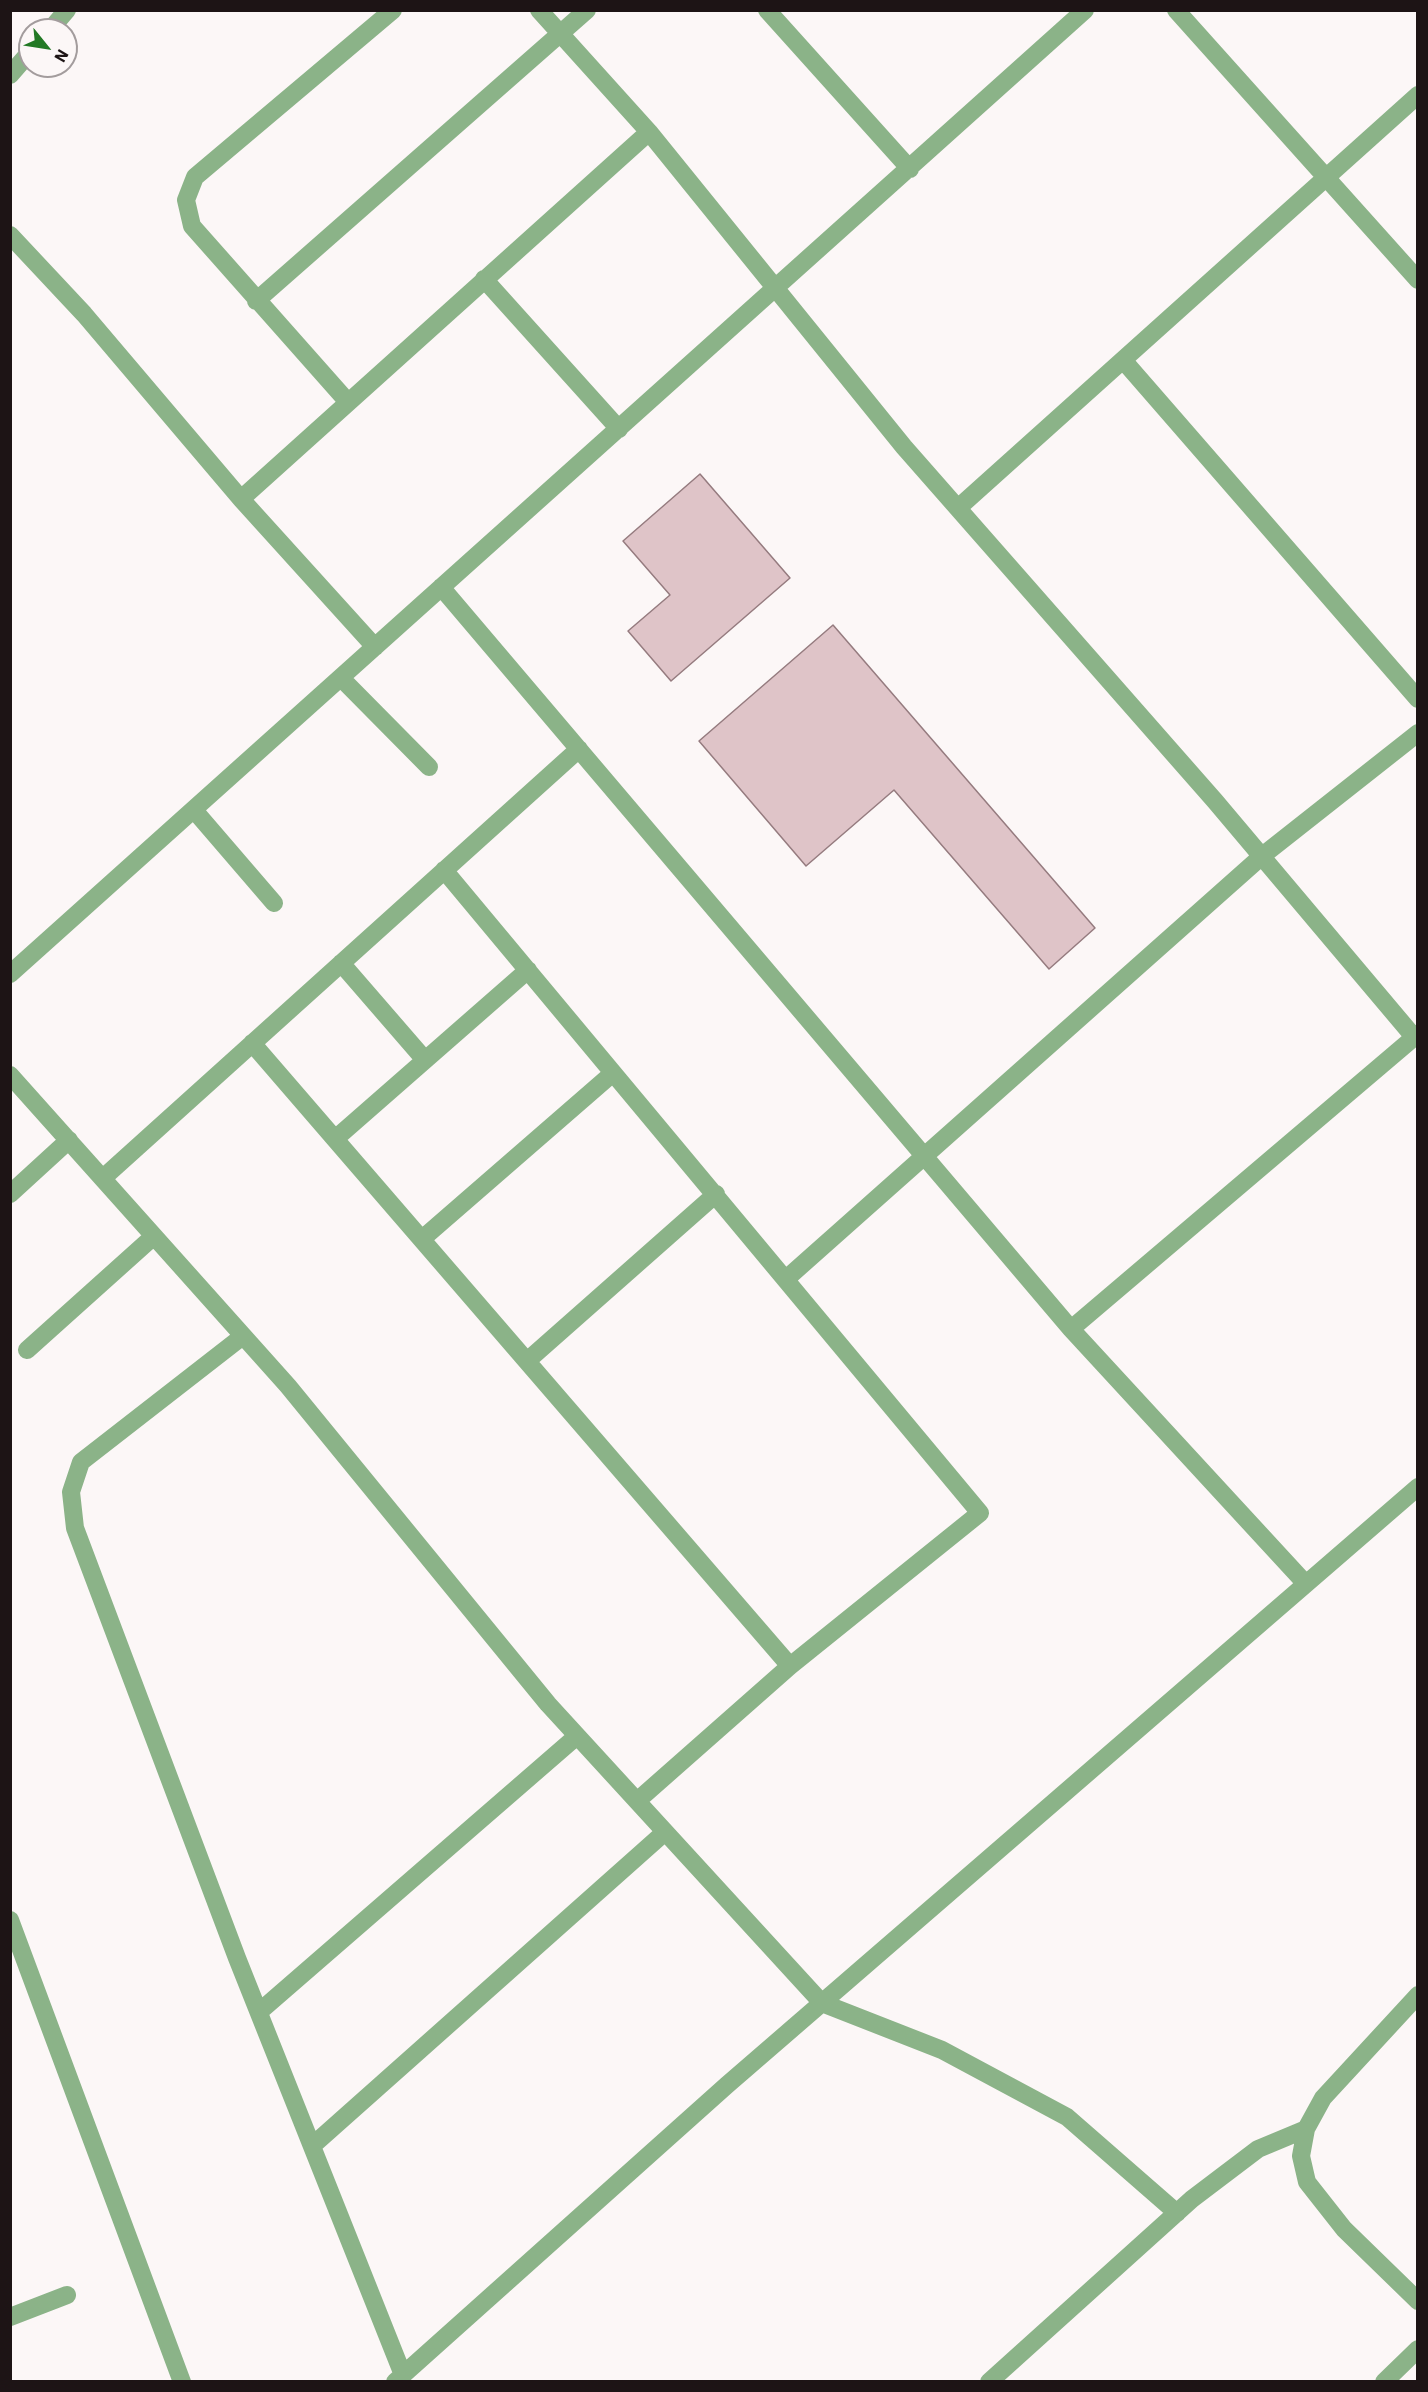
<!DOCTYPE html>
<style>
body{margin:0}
#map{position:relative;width:1428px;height:2392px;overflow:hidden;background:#fcf7f7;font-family:"IBM Plex Sans",sans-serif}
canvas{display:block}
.frame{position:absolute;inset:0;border:12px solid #1d1415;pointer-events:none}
.north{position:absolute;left:18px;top:18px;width:60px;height:60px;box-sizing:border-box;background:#fcf7f7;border:2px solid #a39c9d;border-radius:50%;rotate:120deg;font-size:16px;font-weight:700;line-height:24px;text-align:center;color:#1d1415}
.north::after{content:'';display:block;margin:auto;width:21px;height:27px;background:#237925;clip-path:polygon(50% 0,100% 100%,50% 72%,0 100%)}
</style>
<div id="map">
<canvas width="1428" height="2392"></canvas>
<div class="frame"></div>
<div class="north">N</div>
</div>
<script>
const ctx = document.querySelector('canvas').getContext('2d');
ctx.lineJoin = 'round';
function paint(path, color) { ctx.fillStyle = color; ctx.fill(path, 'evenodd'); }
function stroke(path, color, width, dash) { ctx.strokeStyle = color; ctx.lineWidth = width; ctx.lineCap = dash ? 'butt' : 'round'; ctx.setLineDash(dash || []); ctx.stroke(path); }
const building = new Path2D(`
 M700,474l90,104 -119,103 -43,-50 42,-36 -47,-54z
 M833,625l262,303 -46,41 -155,-179 -88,76 -107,-125z`);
const minor = new Path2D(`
 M539,10l110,122 255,315 311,354 199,236
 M767,10l143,159
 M1176,10l242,270
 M50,30l17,-20
 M10,75l20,-23
 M10,235l74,79 157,185 134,148
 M484,279l135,150
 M256,301l331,-291
 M1123,360l295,339
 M347,401l-155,-175 -6,-26 9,-23 198,-167
 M241,499l408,-367
 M958,508l460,-413
 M441,587l630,742 235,255
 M341,678l88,89
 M194,810l80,93
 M444,870l536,643 -190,153 -153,135
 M341,963l84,97
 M10,974l1075,-964
 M252,1043l538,623
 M10,1075l278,311 260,318 274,299 120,47 125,67 110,96
 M335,1139l193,-169
 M103,1178l476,-429
 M10,1194l59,-54
 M422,1239l191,-166
 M786,1279l476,-423 156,-123
 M1071,1329l347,-295
 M243,1336l-162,126 -10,30 4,36 162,430 166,417
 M27,1350l127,-114
 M527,1361l189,-167
 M10,1920l172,462
 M1418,1995l-95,103 -17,31 -5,27 6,26 37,47 74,72
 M259,2012l318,-276
 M312,2146l353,-314
 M10,2317l57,-22
 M395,2382l332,-297 691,-598
 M989,2382l203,-183 66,-50 48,-20
 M1384,2382l34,-33`);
paint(building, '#dfc4c8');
stroke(building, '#957b7f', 1.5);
stroke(minor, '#8bb388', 18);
</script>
